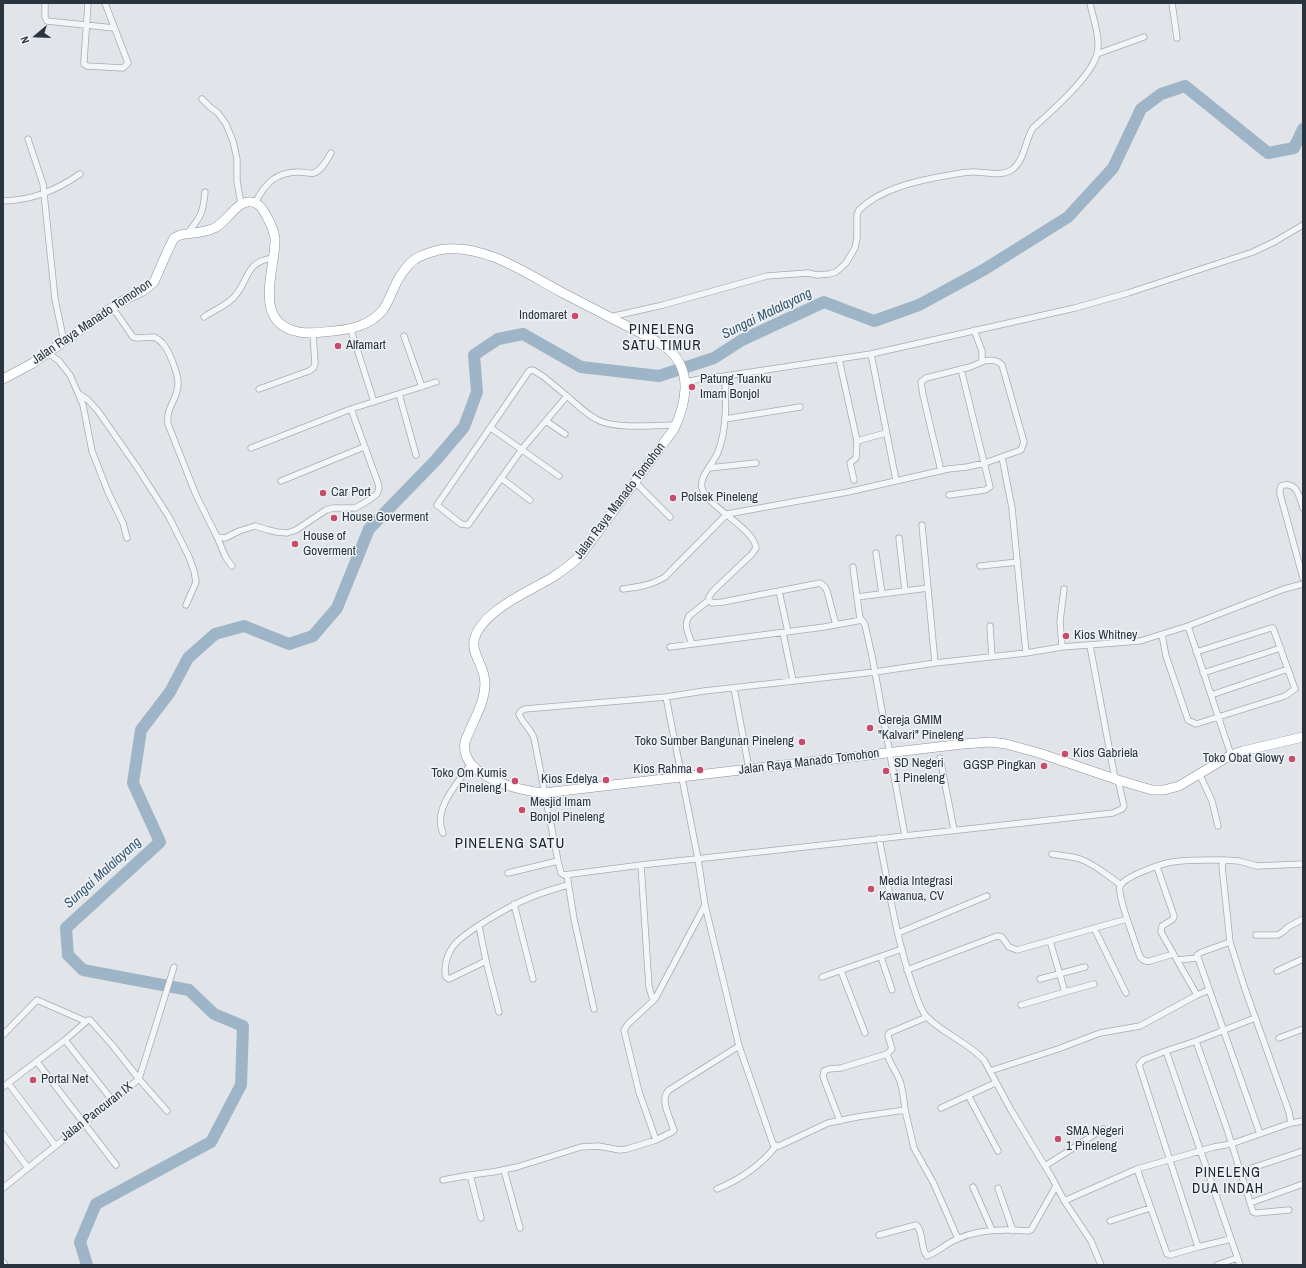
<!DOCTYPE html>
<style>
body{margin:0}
#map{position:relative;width:1306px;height:1268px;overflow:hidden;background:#e1e5e9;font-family:"Archivo Narrow",sans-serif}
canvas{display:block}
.frame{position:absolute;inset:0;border:4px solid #2a343f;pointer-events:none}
.north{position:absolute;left:16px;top:16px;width:40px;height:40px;-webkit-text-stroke:3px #f0f3f6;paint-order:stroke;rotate:251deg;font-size:11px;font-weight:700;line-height:16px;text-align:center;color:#2a343f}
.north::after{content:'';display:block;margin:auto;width:14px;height:18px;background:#2a343f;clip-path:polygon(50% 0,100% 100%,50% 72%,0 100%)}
</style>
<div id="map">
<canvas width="1306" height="1268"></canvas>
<div class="frame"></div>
<div class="north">N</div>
</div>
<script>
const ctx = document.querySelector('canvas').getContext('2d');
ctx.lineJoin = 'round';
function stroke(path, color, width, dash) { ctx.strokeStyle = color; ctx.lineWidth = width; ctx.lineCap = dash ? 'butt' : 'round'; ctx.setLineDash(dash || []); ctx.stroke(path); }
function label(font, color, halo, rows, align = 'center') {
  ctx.font = font + ' "Archivo Narrow",sans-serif'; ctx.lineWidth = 3; ctx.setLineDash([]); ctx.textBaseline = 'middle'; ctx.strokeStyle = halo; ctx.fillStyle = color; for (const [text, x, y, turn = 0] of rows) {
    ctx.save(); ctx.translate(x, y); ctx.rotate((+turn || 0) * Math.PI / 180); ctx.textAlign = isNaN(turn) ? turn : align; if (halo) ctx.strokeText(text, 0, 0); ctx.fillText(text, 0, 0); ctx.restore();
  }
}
const river = new Path2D(`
 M87,1265l-7,-23 16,-38 115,-62 30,-57 2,-59 -29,-12 -25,-24 -106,-20 -15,-15 -2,-27 94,-86 -27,-59 8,-53 29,-38 18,-34 27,-24 29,-8 45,18 24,-8 24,-28 32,-79 67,-69 28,-33 13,-35 -3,-37 24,-16 25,-5 58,33 78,9 55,-18 28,-18 82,-38 50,19 45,-16 66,-36 83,-52 45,-49 28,-59 20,-15 24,-8 83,67 26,-5 9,-19`);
const minor = new Path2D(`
 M45,3v14l2,4 67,7
 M88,3l-4,58v3l3,2 36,2 5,-5 -23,-60
 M1172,3l5,35
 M1097,54l47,-17
 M202,99l8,8 8,6 8,11 7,17 4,18v22l4,23
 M28,139l15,45 12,115 9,43
 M3,201c30,-1 52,-10 77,-27
 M255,203c10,-19 20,-31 44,-31 4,0 11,2 15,1 8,-3 13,-13 17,-20
 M187,234c14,-18 16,-20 18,-42
 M112,307l21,30 4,1 17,-1c4,2 7,4 10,8 6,8 15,31 14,40 -1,16 -12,21 -10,39l28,71 21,42 8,1 14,-7 16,-5 13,4 9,2 10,1 9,-3 30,-20 7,-2h22l11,-6 11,-8 2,-6 -1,-5 -27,-74
 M204,317c10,-7 24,-12 31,-21 15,-18 10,-34 38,-38
 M610,317l53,-12 104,-29 41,-3 9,2 12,-1 7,-2 10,-9 9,-15 2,-10v-23l2,-5c22,-22 61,-30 91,-35 7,-1 14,-3 21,-3 14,-1 30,6 42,-3 12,-10 12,-29 20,-41 18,-16 58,-51 64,-74 4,-16 -4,-35 -7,-51
 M351,330l23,72
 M404,336l18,51
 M48,353l11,8 11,14 8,18 10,7 10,11 39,56 32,50 20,40 5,14 2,11 -10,23
 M871,354l25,126
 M839,359l18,82 -1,17 -6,5 4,17
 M725,376c1,25 2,53 -7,76 -4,11 -19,24 -16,36 4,18 52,40 54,60l-4,6 -39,37 -4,6v3l3,3 11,-1 97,-19 5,4 2,4 9,34
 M685,382l20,-4 20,-2 146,-22 204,-46 53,-15 125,-41 21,-10 29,-17
 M259,389l50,-18 4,-3 2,-4 -2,-31
 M78,393l5,12 9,46 16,41 15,31 4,15
 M399,394l17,61
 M567,396l-23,-19 -11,-7 -4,1 -92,134 24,19 7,1 54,-76 45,-53c9,8 18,17 29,23 18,11 58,6 80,6
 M725,419l75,-12
 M546,421l19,13
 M491,428l68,48
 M857,441l29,-8
 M251,448l100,-39 85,-27
 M1002,457l10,51 14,145
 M709,468l47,-5
 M941,471l-18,-76 -2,-13 5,-4 44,-11 12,-5v-11l-8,-21
 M501,478l29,22
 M281,481l83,-34
 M635,482l35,35
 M949,495l36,-5 5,-3 -29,-118
 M1303,508c-3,-11 -7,-28 -22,-22l-1,4v4l23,84
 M922,525l13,138
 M217,537l9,21 6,8
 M899,538l6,53
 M876,553l6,41
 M980,566l38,-4
 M853,567l4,30 71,-9
 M623,589c15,-2 29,-4 42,-12l62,-63 121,-22 100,-23 19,-2 18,-4 36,-13 3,-8 -22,-77c-5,-6 -12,-5 -19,-4
 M779,591l9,41
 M857,597l3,22
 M990,626l2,31
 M1188,626l43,129
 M783,633l10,48
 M1162,635l4,21 22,64 8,4 89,-28 10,-7 -22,-61h-2l-75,24
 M692,644c-3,-9 -9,-19 -3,-28l20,-16
 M1090,646l25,133
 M670,647l154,-20 38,-7 3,5 7,31 33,180
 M1062,647l-2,-26 4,-32
 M1203,673l78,-25
 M734,688l15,81
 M1211,695l77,-26
 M666,697l32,162 7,46 34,141 34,98 4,2h2l49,-23 29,-6 48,-7c-1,-10 -2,-20 -5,-29 -4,-10 -10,-17 -13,-27l5,-5 -4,-13 1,-3 38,-16
 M940,758l14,72
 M1199,773l13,28 6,25
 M1118,780l6,26 -2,3 -9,4 -472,52 -77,10 -3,-2 -3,-12 -24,-123c-3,-9 -12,-15 -15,-24l2,-3 4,-2 141,-12 38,-6 171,-19 60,-9 91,-10 36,-6 78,-6 48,-15 96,-37 19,-5
 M443,833c-11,-24 15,-50 27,-68
 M879,838c10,50 17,102 35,151 3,9 6,20 12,27 17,18 42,26 58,44l27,50 40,66 14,26 26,39 10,24
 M1052,854c9,2 19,2 28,5 15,5 28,17 41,26
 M641,865l8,122 3,10 3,2 50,-94
 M1157,867l17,49 -1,3 -11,7 -1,6 36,63
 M508,873l50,-12
 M567,875l7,44 20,90
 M514,904l19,75
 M1127,919l13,38c3,3 5,5 10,4l23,-7
 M479,926l7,35 13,51
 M1094,928l32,65
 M898,933l89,-37
 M1256,935h22l6,-4 4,-4 15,-8
 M1230,942l-28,10 -5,3 63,179
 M881,957l11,33
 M1177,960l21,-2
 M486,961l-37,18 -3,-2c-3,-11 2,-25 9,-33 13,-14 50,-35 67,-43 15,-7 31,-12 46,-16
 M907,970l90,-34 5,1 7,10 8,3 110,-31c-2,-7 -9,-26 -7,-33 5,-10 41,-22 52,-24 17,-3 35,-2 52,-2
 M841,971l24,62
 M1277,971l26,-12
 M822,977l80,-28
 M1040,979l45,-12
 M1065,992l29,-8
 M655,999l-27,25 -4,6 15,62 17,48
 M1021,1005l44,-13 -15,-51
 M3,1035l34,-35 48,21
 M1279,1038l24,-9
 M65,1040l47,60
 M1196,1041l31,88 26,83 3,1 33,-3
 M1166,1051l65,188 -33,8 -59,-182 4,-5 23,-9 30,-10 59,-23
 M37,1062l79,103
 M990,1071l68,-22 42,-16 40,-7 57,-31 12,-5
 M8,1083l47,62
 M3,1087l62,-47 23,-20h2l23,26 26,33 -136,109
 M968,1095l30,56
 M941,1108l54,-25
 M905,1110l9,38 20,36 24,55
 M167,1111l-28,-32 35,-112
 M840,1121l-15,-39 -2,-6 1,-5 5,-2 12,-1 46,-14
 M1291,1123l12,-2
 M3,1134l25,34
 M1045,1166l58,-37
 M1137,1169l30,85 3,1 28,-8
 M504,1170l16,58
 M1240,1172l63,-21
 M443,1180l27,-5
 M973,1187l19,43
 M998,1188l15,43
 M717,1189c22,-9 44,-24 59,-43
 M1064,1201l73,-32 77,-22 17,-3 60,-21 -2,-11 -44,-123 -15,-47 -8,-76 2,-6 15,1 18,5 46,-2
 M1250,1203l53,-19
 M481,1218l-11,-43 23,-3 24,-5 64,-20 17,-1 22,4 7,-1 29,-9 16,-8 2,-2 -1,-2c-3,-12 -14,-28 -4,-38l70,-44
 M1110,1221l40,-13
 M879,1235l37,-10c8,6 4,24 11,31 11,-4 20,-13 30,-17 22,-10 48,-10 71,-8l3,-1 25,-44
 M1231,1239l9,26
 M3,1262l2,3
 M1217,1265l20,-7`);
const trunk = new Path2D(`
 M3,379l30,-16 87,-61 23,-11 11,-9 14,-32 6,-12 6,-3c10,-2 22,-2 32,-6 15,-4 27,-36 45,-25 5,3 8,9 10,13 4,7 7,14 8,22 1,28 -23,81 20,92 12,4 26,1 39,0 19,-2 36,-6 49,-21 5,-7 8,-17 12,-24 3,-8 12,-21 19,-26 6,-5 23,-10 31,-11 42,-4 82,25 118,44 31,16 62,32 93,48 4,3 9,5 13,9 24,21 17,54 5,79l-94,127c-8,8 -18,15 -27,21 -23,14 -74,35 -79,64 -2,12 8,23 10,35 5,23 -12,45 -19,66 -6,34 54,49 79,51l419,-49 28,-2 15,2 33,9 79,27 34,10h12l15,-4 52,-31 12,-4 60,-14`);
const markers = [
 [575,316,4,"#c74c6a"],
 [338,346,4,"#c74c6a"],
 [692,387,4,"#c74c6a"],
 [323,493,4,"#c74c6a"],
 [673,498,4,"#c74c6a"],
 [334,518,4,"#c74c6a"],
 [295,544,4,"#c74c6a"],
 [1066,636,4,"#c74c6a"],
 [870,728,4,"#c74c6a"],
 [802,742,4,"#c74c6a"],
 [1065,754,4,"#c74c6a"],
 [1292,759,4,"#c74c6a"],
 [1044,766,4,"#c74c6a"],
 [700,770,4,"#c74c6a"],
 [886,771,4,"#c74c6a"],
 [606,780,4,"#c74c6a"],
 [515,781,4,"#c74c6a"],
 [522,810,4,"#c74c6a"],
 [871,889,4,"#c74c6a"],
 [33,1080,4,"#c74c6a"],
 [1058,1139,4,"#c74c6a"]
];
const poiNames = [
 ["Indomaret",567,316,"right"],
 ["Alfamart",346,346],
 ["Patung Tuanku",700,380],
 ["Imam Bonjol",700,395],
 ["Car Port",331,493],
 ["Polsek Pineleng",681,498],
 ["House Goverment",342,518],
 ["House of",303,537],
 ["Goverment",303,552],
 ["Kios Whitney",1074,636],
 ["Gereja GMIM",878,721],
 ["\"Kalvari\" Pineleng",878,736],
 ["Toko Sumber Bangunan Pineleng",794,742,"right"],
 ["Kios Gabriela",1073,754],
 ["Toko Obat Glowy",1284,759,"right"],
 ["SD Negeri",894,764],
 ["1 Pineleng",894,779],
 ["GGSP Pingkan",1036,766,"right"],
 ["Kios Rahma",692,770,"right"],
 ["Toko Om Kumis",507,774,"right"],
 ["Pineleng I",507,789,"right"],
 ["Kios Edelya",598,780,"right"],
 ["Mesjid Imam",530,803],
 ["Bonjol Pineleng",530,818],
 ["Media Integrasi",879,882],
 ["Kawanua, CV",879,897],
 ["Portal Net",41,1080],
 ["SMA Negeri",1066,1132],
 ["1 Pineleng",1066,1147]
];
const streetNames = [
 ["Jalan Raya Manado Tomohon",92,322,-34],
 ["Jalan Raya Manado Tomohon",620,501,-53],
 ["Jalan Raya Manado Tomohon",809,762,-7],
 ["Jalan Pancuran IX",97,1112,-38]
];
const waterNames = [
 ["Sungai Malalayang",767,314,-26],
 ["Sungai Malalayang",103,873,-42]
];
const neighbourhoodNames = [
 ["PINELENG",662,330],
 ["SATU TIMUR",662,346],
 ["PINELENG",1228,1173],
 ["DUA INDAH",1228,1189]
];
const quarterNames = [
 ["PINELENG SATU",510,844]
];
stroke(river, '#9eb5c7', 12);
stroke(minor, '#a6acb3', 7);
stroke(trunk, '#89939e', 10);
stroke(minor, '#f3f5f7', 5.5);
stroke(trunk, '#fff', 9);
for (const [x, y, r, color] of markers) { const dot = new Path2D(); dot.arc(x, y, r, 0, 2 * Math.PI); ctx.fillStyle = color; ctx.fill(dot); stroke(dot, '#f0f3f6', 1.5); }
label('13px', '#2a343f', '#f0f3f6', poiNames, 'left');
label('13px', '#2a343f', '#f0f3f6', streetNames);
label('italic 14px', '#365671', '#f0f3f6', waterNames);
ctx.letterSpacing = '1px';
label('14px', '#1c2530', '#f0f3f6', neighbourhoodNames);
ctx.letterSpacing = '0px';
ctx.letterSpacing = '1px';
label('15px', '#1c2530', '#f0f3f6', quarterNames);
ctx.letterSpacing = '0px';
</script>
